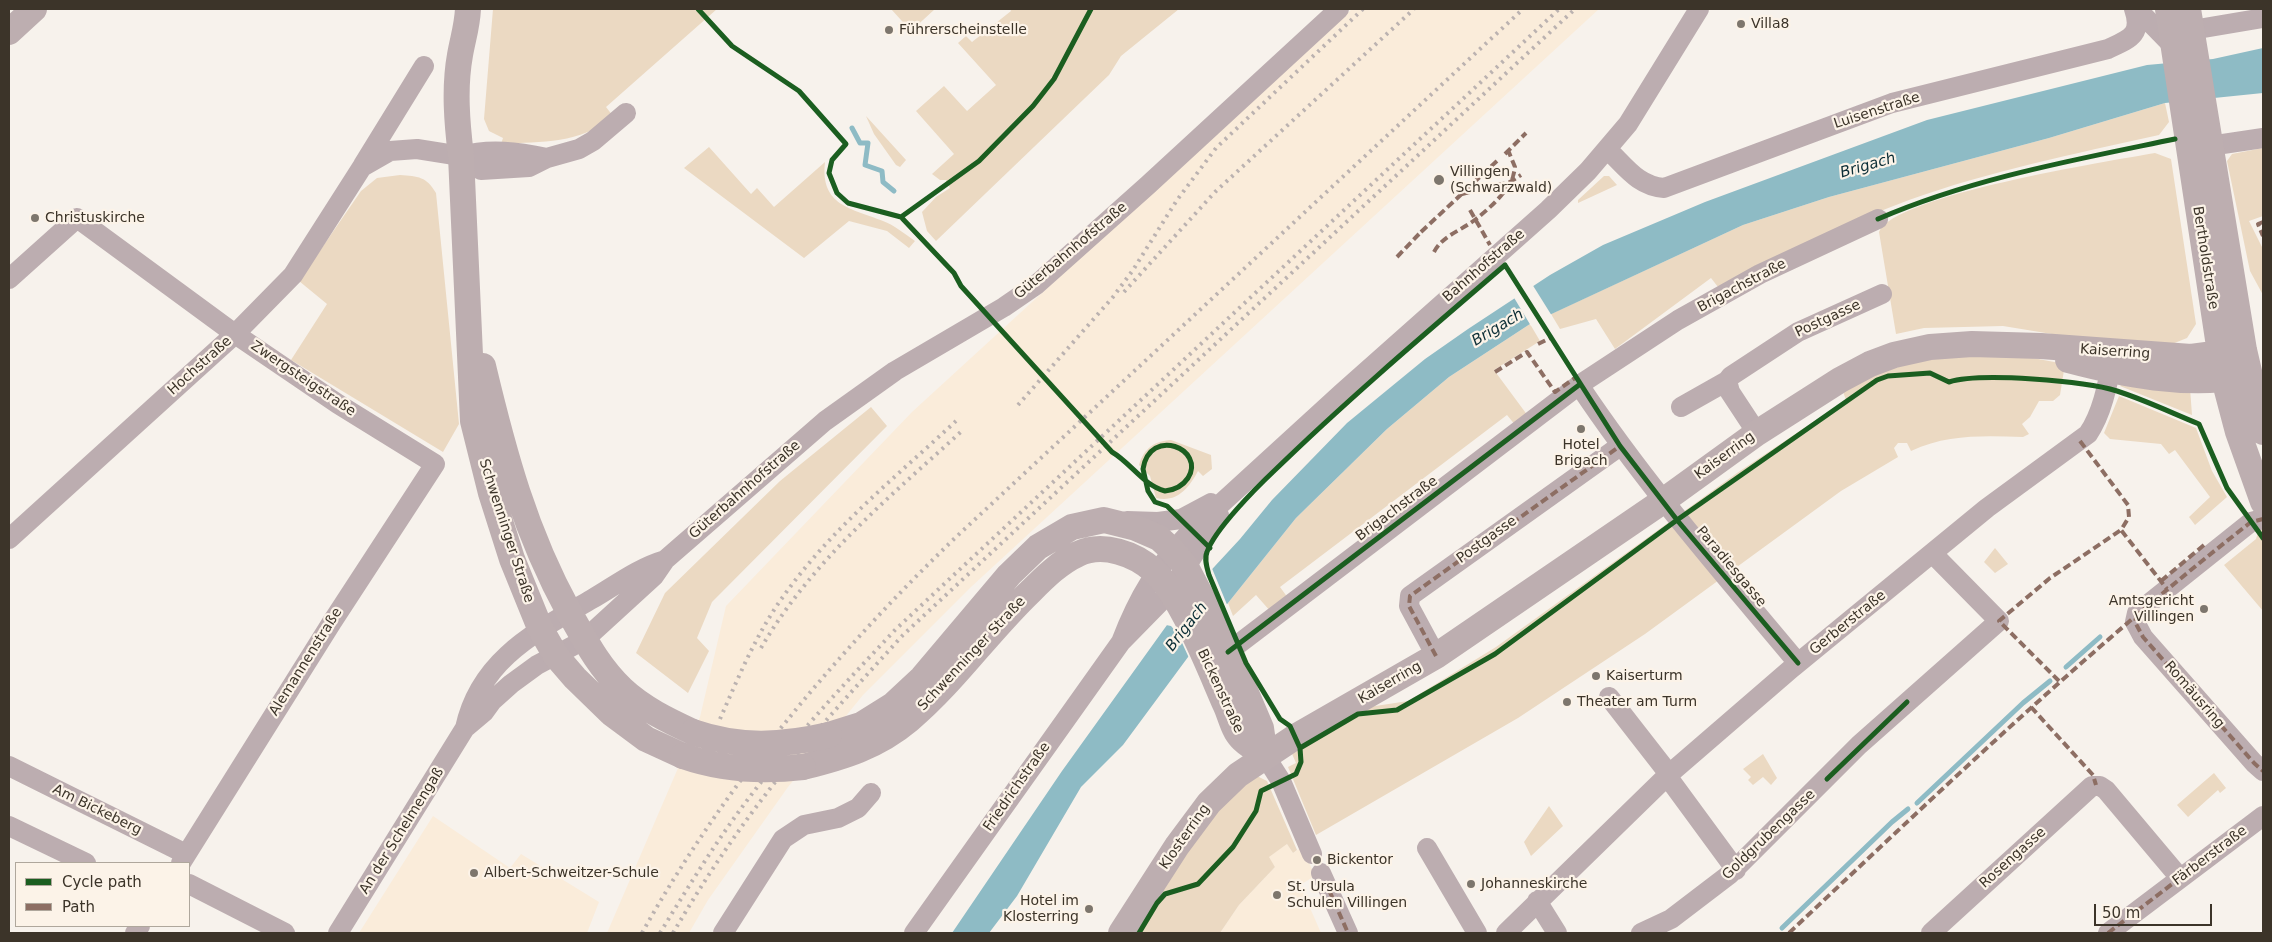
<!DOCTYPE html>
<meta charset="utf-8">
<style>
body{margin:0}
#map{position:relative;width:2272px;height:942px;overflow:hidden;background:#f7f2ec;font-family:"DejaVu Sans",sans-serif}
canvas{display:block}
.frame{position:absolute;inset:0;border:10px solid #3c3429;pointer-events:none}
.legend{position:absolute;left:15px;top:862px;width:175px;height:65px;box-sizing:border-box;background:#fcf3e8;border:1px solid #afa79c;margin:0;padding:6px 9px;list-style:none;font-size:15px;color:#3c3429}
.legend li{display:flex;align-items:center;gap:10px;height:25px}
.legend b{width:25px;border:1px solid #afa79c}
.scale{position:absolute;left:2094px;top:904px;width:118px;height:22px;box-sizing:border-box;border:2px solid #3c3429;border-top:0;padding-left:6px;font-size:15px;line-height:18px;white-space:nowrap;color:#3c3429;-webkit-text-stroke:4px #fcf3e8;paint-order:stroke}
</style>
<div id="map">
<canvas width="2272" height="942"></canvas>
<div class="frame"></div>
<ul class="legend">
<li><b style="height:6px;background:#1b5e20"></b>Cycle path</li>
<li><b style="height:6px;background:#8d6e63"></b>Path</li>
</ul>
<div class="scale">50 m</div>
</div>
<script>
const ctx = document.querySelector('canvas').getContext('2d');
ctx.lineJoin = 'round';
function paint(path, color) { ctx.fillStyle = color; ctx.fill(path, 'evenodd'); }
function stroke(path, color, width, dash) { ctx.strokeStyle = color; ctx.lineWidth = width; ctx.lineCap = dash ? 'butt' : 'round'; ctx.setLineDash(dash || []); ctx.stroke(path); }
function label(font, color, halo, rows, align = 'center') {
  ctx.font = font + ' "DejaVu Sans",sans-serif'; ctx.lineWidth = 4.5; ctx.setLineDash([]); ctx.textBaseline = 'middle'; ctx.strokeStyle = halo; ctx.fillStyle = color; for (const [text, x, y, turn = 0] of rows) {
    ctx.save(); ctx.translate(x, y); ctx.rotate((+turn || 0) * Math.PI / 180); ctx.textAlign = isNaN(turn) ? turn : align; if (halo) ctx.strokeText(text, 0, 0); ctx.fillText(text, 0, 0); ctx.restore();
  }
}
const built = new Path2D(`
 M1352,9h247l-628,578 -108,108 -75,92 -80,113 -19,33h-82l93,-216 26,-111 186,-194z
 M433,816l77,52 11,-14 78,48 -12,31h-228z
 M1287,844l6,9 9,-6 13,29 -15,9 21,48h-101l19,-28 36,-38 -7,-10z`);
const green = new Path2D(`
 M493,9h224l-111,98 7,9c-34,29 -70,25 -112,28l2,-6 -14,-7 -5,-12z
 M891,9h44l-24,22z
 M1010,9h169l-58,47 -12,19 -173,166 -9,-10 -5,-19 14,-15 14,-9 -4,-8h-6l-8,-6 22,-20 -38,-43 28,-25 23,25 29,-26 -38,-42 8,-7 6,6 39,-31z
 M2165,103l4,19 -10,13c-85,19 -169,36 -250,65 -66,24 -128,57 -191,87l-7,-9 -96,71 -19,-30 -36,10 -9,-15 192,-89 86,-28 220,-59z
 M866,116l40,44 -6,7 -4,-2 -22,-31z
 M709,147l42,47 6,-6 17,19 51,-45c-5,44 26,46 58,59 11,4 22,13 32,20l-6,7 -22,-17 -38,-10 -45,37 -120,-90z
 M2263,148v68l-14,5 14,28v46l-13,-24 -23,-110 5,-7z
 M2155,153l16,6 25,165 -9,14 -15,6 -114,-9 -55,-9 -79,2 -28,6 -17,-102c15,-37 231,-71 276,-79z
 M400,175c18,1 27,2 36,18l23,231 -16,28 -152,-92 36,-56 -28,-23 62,-90 16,-13z
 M1604,176h5l8,9 -39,18v-3z
 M1530,324l10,17 -46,29 34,46 -12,10 -9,-11 -227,172 8,11 -17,14 -15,-17 -23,21 -5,-13 68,-85 91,-89 62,-52z
 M1964,356h58l43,8 -5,31 -7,6h-14l-9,16 -8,7 7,10 -6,3c-40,-1 -75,-3 -112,14l-4,-8h-9l-4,5 4,9 -57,34 -196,143 -127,84 -202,117 -28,-68 8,-4 -6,-14 66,-40 52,-8 88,-54 241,-174 109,-73 -5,-14 55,-23z
 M2123,383l67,5 2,27 -72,-29z
 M2119,396l77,32 16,43 15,26 -32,28 -6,-8 21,-20 -35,-47 -6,4 -8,-10 -51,-5 -6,-6z
 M871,407l16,19 -175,176 -15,36 12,13 -21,42 -52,-40 29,-60 115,-112z
 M1171,440l40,15 1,14 -9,7 -5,-5c-9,17 -21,32 -42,27l-6,-22 -11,-11c5,-17 16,-24 32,-25z
 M2260,526l3,1v84l-39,-46 32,-26z
 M1995,548l13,16 -13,9 -11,-11z
 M1763,754l14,24 -6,7 -8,-8 -10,8 -5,-5 3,-3 -8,-8z
 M2214,773l12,15 -6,5 -2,-3 -30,27 -11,-12z
 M1257,776l10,5 30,69 -4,3 -6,-9 -18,13 6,10 -36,38 -19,28h-88l89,-133z
 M1549,806l14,20 -32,30 -7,-14z`);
const water = new Path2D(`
 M2263,48v45l-98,10 -116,35 -220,59 -86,28 -213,99 -81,53 -62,52 -91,89 -68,85 -105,142 -42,42 -64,109 -28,37h-37l110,-162 128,-178 50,-54 32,-39 75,-77 78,-64 43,-30 82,-54 53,-30 102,-43 222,-82 220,-55 66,-6z`);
const pier = new Path2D(`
 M1532,284l20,32 -21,10 -18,-30z
 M1211,566l17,41 -39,51 -11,-24 -7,-8 -5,-1 22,-34z`);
const stream = new Path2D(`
 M852,128l8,15h8l-3,22 17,6 1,11 11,9
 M2066,667l34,-30
 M1917,803l106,-100 27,-22
 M1782,928l110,-106 16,-13`);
const minor = new Path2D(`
 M2137,9l38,39
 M2192,30l71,-12
 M2196,148l67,-10
 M1608,150c18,17 30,36 56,38l228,-85 216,-54c21,-10 35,-14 26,-40
 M461,156c29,-8 57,-4 86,2
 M363,165l61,-99
 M9,279l68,-61 158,116 103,70 97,60 -103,158 -151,241
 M1727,381l3,11 27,41
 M1579,385c66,99 143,187 219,278
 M1681,407l46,-26 4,-5 67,-44 84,-38
 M2263,519l-12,3 -114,91 -2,9 8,15 111,126 9,8
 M1127,521l31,1 23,-3 30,-16
 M9,539l226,-205 58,-59 69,-108 28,-16 27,-2 44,7 20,14 48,-3 18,-9 32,-9 14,-8 33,-28
 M1121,642c18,-47 35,-74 70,-111l151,-138 206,-183 40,-39 40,-47 71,-115
 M1228,652l351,-267 99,-65 82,-46 118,-55
 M1436,656l-27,-50 1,-10 210,-150
 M1609,697l60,77
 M465,728l19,-16 8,-11 19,-17 26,-19 47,-25 70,-64 11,-16 160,-139 70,-50 109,-64 32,-22 112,-100 191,-176
 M1265,756l16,25 31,73
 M9,766l177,88
 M1667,776l69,94
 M9,826l77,37
 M1427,848l50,85
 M1321,873l27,60
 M189,884l96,49
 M1537,901l20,32
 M135,933l5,-7
 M338,933l127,-205c15,-69 71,-96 127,-129 24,-14 46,-31 73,-39
 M723,933l60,-94 21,-14 34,-7 20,-10 13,-15
 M914,933l207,-291 49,-50 49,-77
 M1506,933l161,-157 125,-108 195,-160 101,-74c15,-22 20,-52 25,-78
 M1641,933l30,-14 59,-45 129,-129 140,-124 -66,-67
 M1931,933l161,-147h8l6,4 74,88
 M2108,933l155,-117`);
const major = new Path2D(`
 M468,9c-1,18 -5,29 -8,46 -6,33 -3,68 1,101l12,265 18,72 21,66 28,69 16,28 19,22 36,35 35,26 37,17
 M2168,9l56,370 14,53 25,70
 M2188,9l56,341 19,82
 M9,32l25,-23
 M2068,360c57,15 116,26 174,17
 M483,366c21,88 42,166 86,246 16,28 29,54 53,77 20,19 47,32 71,43
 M829,735l32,-10 32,-20 29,-27 87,-103 29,-28 34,-20 32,-7 32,8 23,10 13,12 14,17 35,67 40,94 4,28
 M803,767c40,-10 74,-20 106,-47 45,-38 79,-88 122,-129 13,-13 29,-29 47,-37 25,-12 57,0 76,17 27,24 56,99 71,133 5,10 8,26 16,34 6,7 17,12 24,18
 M1121,933l56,-87 32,-43 29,-28 57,-38 141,-81 227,-155 94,-68 83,-53 30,-16 24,-9 36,-8 42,-3 69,2 150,11 53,-7`);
const rail = new Path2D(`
 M1124,292l91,-100 199,-183
 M1018,405l95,-108 20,-27 44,-70 39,-52 147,-139
 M761,648c51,-88 129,-151 203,-219
 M720,719c19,-43 37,-87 65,-125 47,-66 112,-118 171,-173
 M642,933c82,-147 193,-279 313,-395l568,-529
 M660,933c30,-49 60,-98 95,-143 43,-57 92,-109 141,-161l663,-620
 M673,933c28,-48 59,-95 93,-139 42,-56 90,-107 137,-159l672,-626`);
const majorBridge = new Path2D(`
 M693,732c46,16 89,14 136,3
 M683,756c40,14 78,16 120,11`);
const quiet = new Path2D(`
 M1505,154l21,-21
 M1462,194l48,-12 11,-7
 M1470,210l20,35
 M2263,222l-5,2 5,12
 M1421,232l78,-73
 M1434,252c9,-17 27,-21 42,-33 15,-12 37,-31 39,-52l-7,-17
 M1397,257l22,-23
 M1538,344l14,-7
 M1495,372l32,-20 28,40 20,-14
 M2080,441l48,64 1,12 -8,13 46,59
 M2161,581l43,-36
 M2137,613l-2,9 8,15 111,126 9,8
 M1436,656l-27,-50 1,-10 210,-150
 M2059,681l-60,-60 51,-43 71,-48
 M2031,707l62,68 3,10
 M1329,890l19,43
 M1789,933c150,-141 299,-284 462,-411l12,-3
 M2108,933l72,-55`);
const cycleway = new Path2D(`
 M698,9l34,37 67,45 47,53 -14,16 -3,13 8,20 11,10 53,14 53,56 7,13 151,166c19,11 31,33 53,39 9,-1 17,-4 23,-13 18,-29 -38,-52 -45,-9l5,22 7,11 12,4 43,42
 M901,217l78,-56 54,-55 21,-27 37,-70
 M1878,219c95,-41 196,-59 297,-80
 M1228,652l351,-267
 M1300,748l58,-34 39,-4 98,-56 182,-134 200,-140 11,-4 42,-3 19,9c31,-10 136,-1 168,9 28,9 55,22 82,33l28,64 36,50
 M1827,779l80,-77
 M1139,933l18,-30 8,-9 33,-10 35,-37 23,-36 5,-20 35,-17 5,-12 -1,-14 -10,-22 -10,-7 -34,-56 -37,-88c-2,-7 -5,-16 -2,-23 8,-23 49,-64 68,-82 73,-71 152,-138 230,-205l115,181 57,74 121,143`);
const markers = [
 [1741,24,5,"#7d766d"],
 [889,30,5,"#7d766d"],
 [1439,180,6,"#7d766d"],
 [35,218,5,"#7d766d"],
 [1581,429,5,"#7d766d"],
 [2204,609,5,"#7d766d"],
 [1596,676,5,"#7d766d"],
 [1567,702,5,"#7d766d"],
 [1317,860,5,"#7d766d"],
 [474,873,5,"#7d766d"],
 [1471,884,5,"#7d766d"],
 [1277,895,5,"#7d766d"],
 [1089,909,5,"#7d766d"]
];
const poiNames = [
 ["Villa8",1751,24],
 ["Führerscheinstelle",899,30],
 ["Villingen",1450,172],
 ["(Schwarzwald)",1450,188],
 ["Christuskirche",45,218],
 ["Hotel",1581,445,"center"],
 ["Brigach",1581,461,"center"],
 ["Amtsgericht",2194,601,"right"],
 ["Villingen",2194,617,"right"],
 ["Kaiserturm",1606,676],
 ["Theater am Turm",1577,702],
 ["Bickentor",1327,860],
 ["Albert-Schweitzer-Schule",484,873],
 ["Johanneskirche",1481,884],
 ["St. Ursula",1287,887],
 ["Schulen Villingen",1287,903],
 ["Hotel im",1079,901,"right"],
 ["Klosterring",1079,917,"right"]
];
const streetNames = [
 ["Luisenstraße",1877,111,-18],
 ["Güterbahnhofstraße",1071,251,-40],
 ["Bertholdstraße",2205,258,81],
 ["Bahnhofstraße",1484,266,-41],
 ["Brigachstraße",1742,286,-28],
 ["Postgasse",1828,319,-25],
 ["Kaiserring",2115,352,4],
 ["Hochstraße",200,366,-42],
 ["Zwergsteigstraße",303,379,34],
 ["Kaiserring",1725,456,-36],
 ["Güterbahnhofstraße",745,490,-41],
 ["Brigachstraße",1397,509,-37],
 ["Schwenninger Straße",506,531,72],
 ["Postgasse",1487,540,-36],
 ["Paradiesgasse",1731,567,50],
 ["Gerberstraße",1848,623,-39],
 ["Schwenninger Straße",972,654,-47],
 ["Alemannenstraße",306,662,-58],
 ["Kaiserring",1390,683,-30],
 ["Bickenstraße",1220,691,65],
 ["Romäusring",2194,695,49],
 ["Friedrichstraße",1017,787,-55],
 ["Am Bickeberg",97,810,26],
 ["An der Schelmengaß",402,831,-58],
 ["Goldgrubengasse",1769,835,-44],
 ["Klosterring",1185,837,-55],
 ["Färberstraße",2210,856,-37],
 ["Rosengasse",2013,858,-42]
];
const waterNames = [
 ["Brigach",1868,166,-16],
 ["Brigach",1498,328,-31],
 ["Brigach",1187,627,-52]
];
paint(built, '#faecda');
paint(green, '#ebd9c2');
paint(water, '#8ebbc5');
paint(pier, '#f7f2ec');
stroke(stream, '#8ebbc5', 5);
stroke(minor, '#bcadb0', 20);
stroke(major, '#bdaeb0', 26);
stroke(rail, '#bbb2b0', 4, [2.5, 5]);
stroke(majorBridge, '#bdaeb0', 26);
stroke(quiet, '#8d6e63', 4, [8, 4]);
stroke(cycleway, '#1b5e20', 5);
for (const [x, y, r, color] of markers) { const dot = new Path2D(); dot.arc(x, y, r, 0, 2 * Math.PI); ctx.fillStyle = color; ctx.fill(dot); stroke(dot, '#fcf3e8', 2); }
label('14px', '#3c3429', '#fcf3e8', poiNames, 'left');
label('14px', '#3c3429', '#fcf3e8', streetNames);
label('italic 15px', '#0c2e36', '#fcf3e8', waterNames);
</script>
